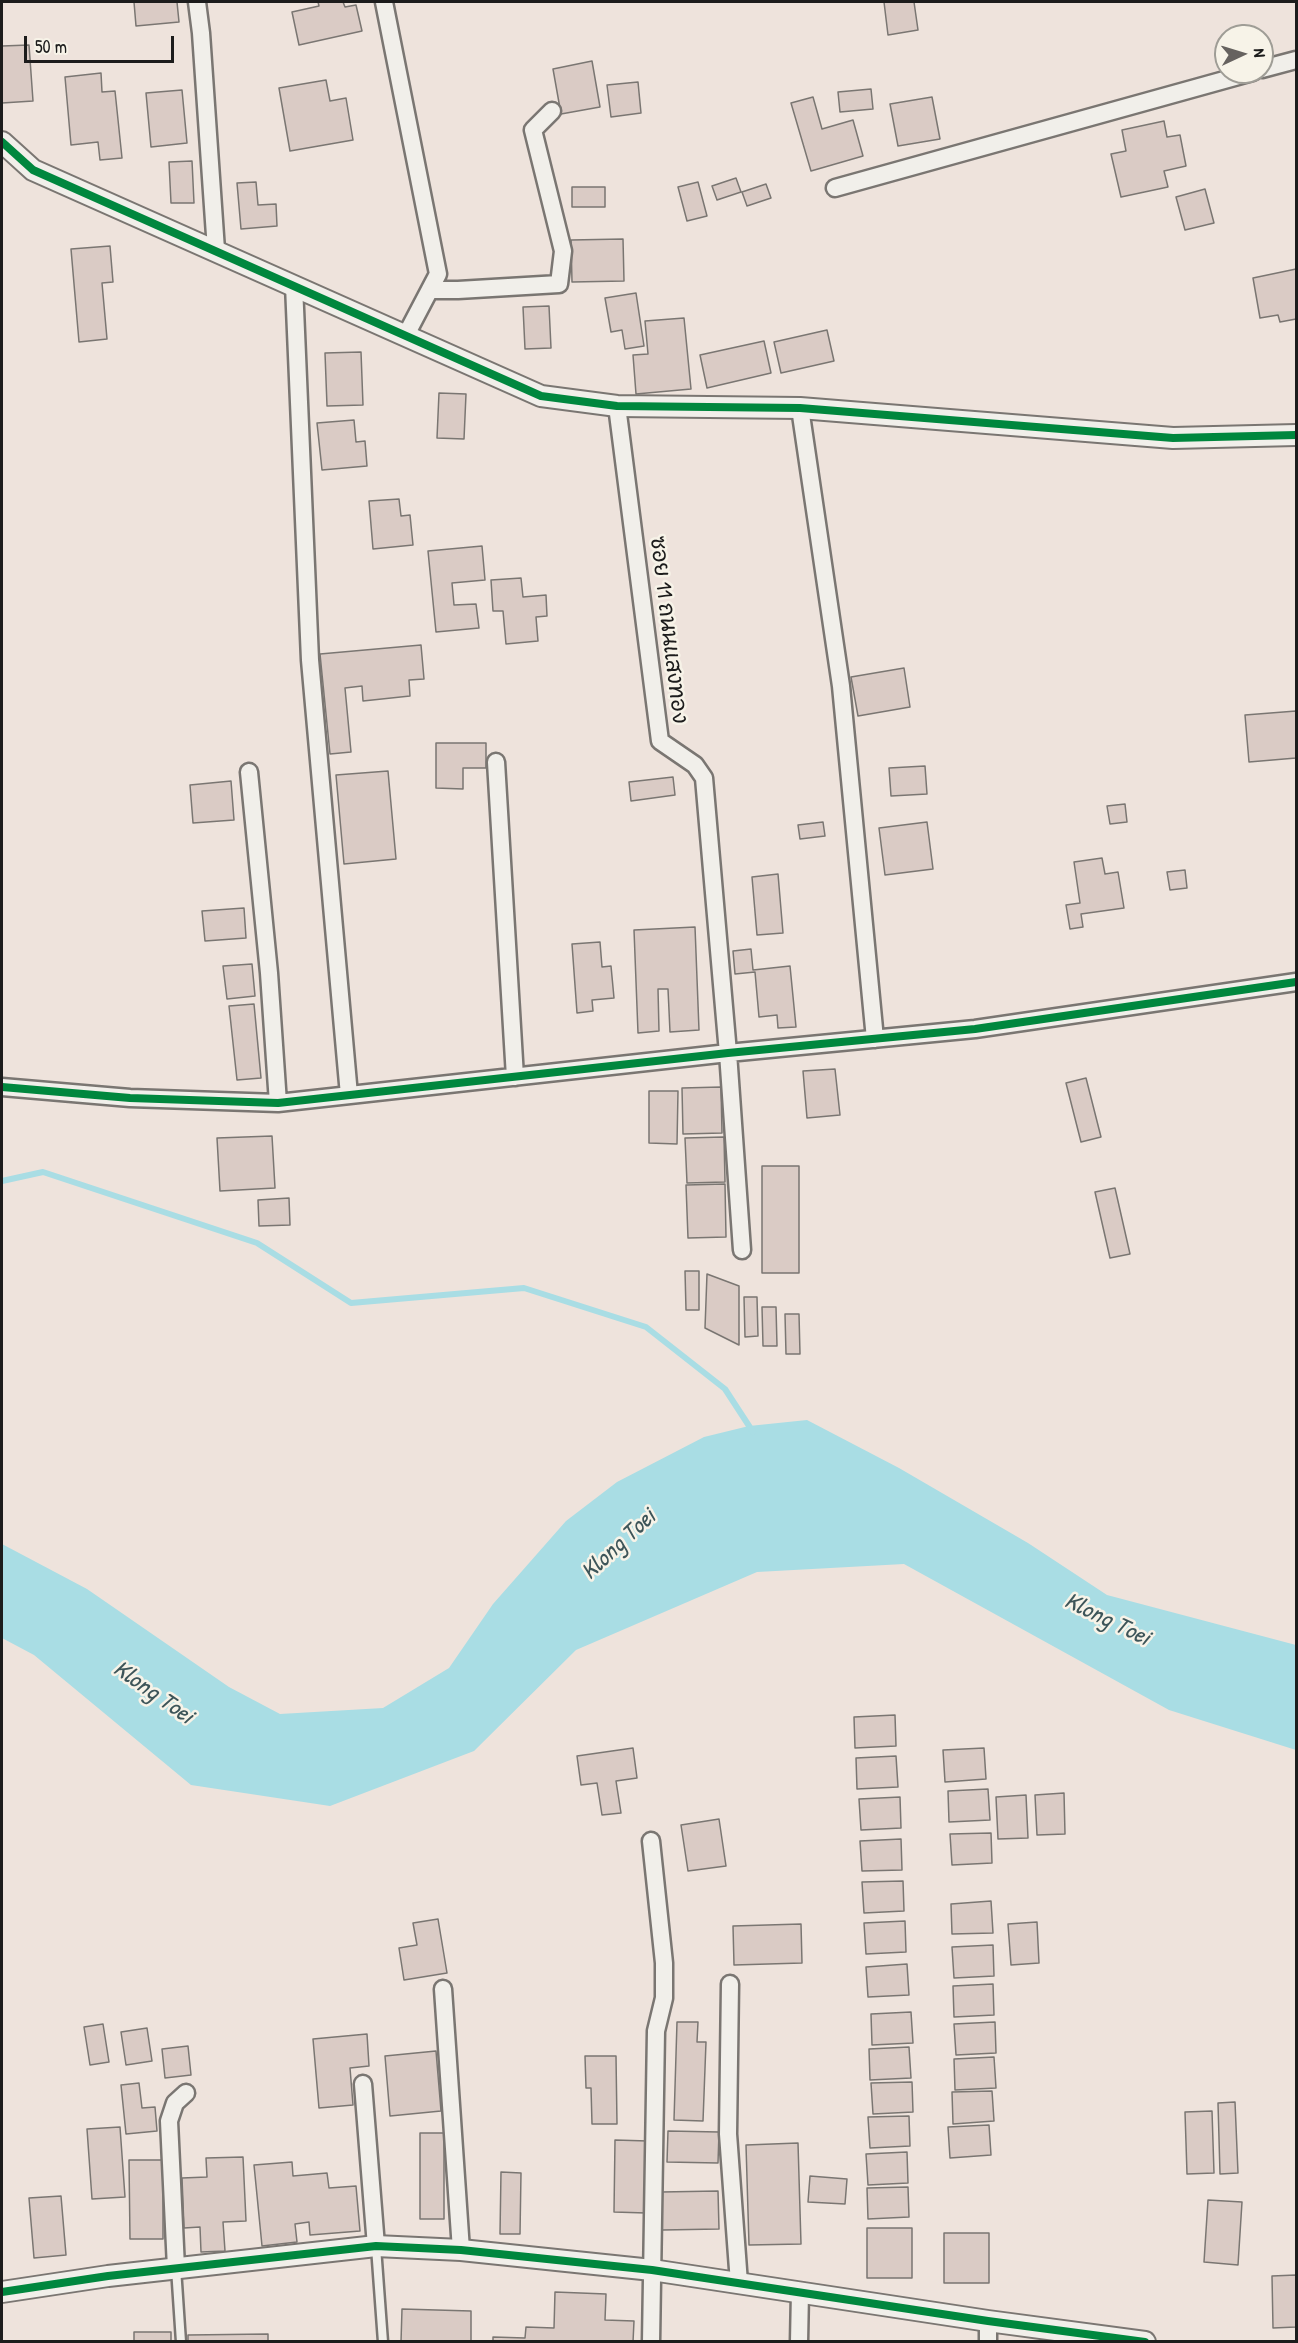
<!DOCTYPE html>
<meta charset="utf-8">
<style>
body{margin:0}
#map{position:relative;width:1298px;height:2343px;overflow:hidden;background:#eee3dc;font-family:"Patrick Hand",sans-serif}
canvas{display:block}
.frame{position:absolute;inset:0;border:3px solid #1c1c1c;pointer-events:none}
.north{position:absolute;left:1214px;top:24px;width:60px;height:60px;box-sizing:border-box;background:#f7f3e8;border:2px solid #9f9d96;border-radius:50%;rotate:86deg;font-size:16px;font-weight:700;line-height:24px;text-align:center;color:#1c1c1c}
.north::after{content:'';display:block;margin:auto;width:21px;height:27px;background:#66625f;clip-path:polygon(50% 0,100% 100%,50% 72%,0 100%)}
.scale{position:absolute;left:24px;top:36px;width:150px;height:27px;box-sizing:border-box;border:3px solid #1c1c1c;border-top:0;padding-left:8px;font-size:18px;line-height:21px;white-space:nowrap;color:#1c1c1c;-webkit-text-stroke:4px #f7f3e8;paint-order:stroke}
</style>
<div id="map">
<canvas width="1298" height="2343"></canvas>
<div class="frame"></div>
<div class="north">N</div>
<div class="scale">50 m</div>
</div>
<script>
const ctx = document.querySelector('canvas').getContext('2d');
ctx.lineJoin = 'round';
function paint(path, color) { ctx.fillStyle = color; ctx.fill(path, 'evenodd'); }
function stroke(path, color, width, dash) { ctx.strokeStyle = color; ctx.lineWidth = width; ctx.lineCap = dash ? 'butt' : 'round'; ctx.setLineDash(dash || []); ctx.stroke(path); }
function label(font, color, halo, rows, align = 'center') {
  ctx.font = font + ' "Patrick Hand","Playpen Sans Thai",sans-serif'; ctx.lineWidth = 5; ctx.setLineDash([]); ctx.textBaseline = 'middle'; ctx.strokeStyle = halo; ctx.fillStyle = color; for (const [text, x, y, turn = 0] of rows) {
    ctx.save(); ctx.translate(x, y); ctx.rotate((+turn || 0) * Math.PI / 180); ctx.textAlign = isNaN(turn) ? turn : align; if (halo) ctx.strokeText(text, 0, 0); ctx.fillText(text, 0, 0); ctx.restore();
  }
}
const water = new Path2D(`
 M807,1420l92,48 129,75 79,52 189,50v105l-127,-40 -265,-146 -147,8 -181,78 -102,101 -144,55 -139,-21 -157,-130 -32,-17v-94l85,45 142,98 51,27 103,-6 66,-40 44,-64 73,-83 51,-39 87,-45 45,-11z`);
const stream = new Path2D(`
 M2,1181l41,-9 214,71 94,60 173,-15 122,39 79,62 28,43`);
const building = new Path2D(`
 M134,2h43l2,20 -43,4z
 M318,2h25l2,5 11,-2 6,26 -63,14 -7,-33 27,-6z
 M884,2h30l4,28 -30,5z
 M29,45l4,56 -31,2v-57z
 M592,61l8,46 -39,7 -8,-45z
 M101,73l1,19 13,-1 7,67 -22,2 -2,-18 -27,3 -6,-68z
 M326,80l4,21 16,-3 7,42 -63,11 -11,-63z
 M638,82l3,31 -30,4 -4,-32z
 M871,89l2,20 -33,3 -2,-20z
 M182,90l5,53 -36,4 -5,-54z
 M813,97l9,32 31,-9 10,36 -52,15 -20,-68z
 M932,97l8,42 -42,7 -8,-42z
 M1164,121l3,16 13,-2 6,31 -22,5 4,16 -47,10 -10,-43 15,-3 -4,-21z
 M192,161l2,42h-23l-2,-41z
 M736,178l5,14 -24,8 -5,-14z
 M256,182l2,23 18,-1 1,22 -36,3 -4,-46z
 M698,182l9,34 -20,5 -9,-34z
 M766,184l5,14 -24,8 -5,-14z
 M572,187h33v20h-33z
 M1205,189l9,34 -29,7 -9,-33z
 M623,239l1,42 -52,1 -1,-42z
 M110,246l3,36 -11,1 5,56 -28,3 -8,-93z
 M1296,269v50l-16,3 -2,-7 -18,3 -7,-40z
 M636,293l8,53 -19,3 -3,-19 -11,2 -6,-34z
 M549,306l2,42 -26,1 -2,-42z
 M684,318l7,71 -55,5 -3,-39 15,-1 -3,-33z
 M827,330l7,31 -53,12 -7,-31z
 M764,341l7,32 -64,15 -7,-33z
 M361,352l2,53 -36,1 -2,-53z
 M439,393l27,1 -2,45 -27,-1z
 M354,420l2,22 9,-1 2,25 -45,4 -5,-47z
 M399,499l2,17 9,-1 3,30 -40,4 -4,-48z
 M482,546l3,34 -33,3 2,22 22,-1 3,24 -43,4 -8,-81z
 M521,578l2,19 23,-2 1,21 -11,1 2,24 -32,3 -3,-33h-10l-2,-31z
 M421,645l3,34 -15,1 1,16 -47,5 -1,-15 -17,2 6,64 -21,2 -10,-100z
 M904,668l6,39 -52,9 -7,-39z
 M1296,711v47l-47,4 -4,-47z
 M436,743h50v25h-23v21l-27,-1z
 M925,766l2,28 -36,2 -2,-28z
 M388,771l8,88 -52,5 -8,-89z
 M673,777l2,18 -44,6 -2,-19z
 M231,781l3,39 -41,3 -3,-38z
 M1125,804l2,18 -17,2 -3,-18z
 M823,822l2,14 -25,3 -2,-14z
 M927,822l6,47 -48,6 -6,-47z
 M1102,858l3,16 13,-2 6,36 -43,6 2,13 -13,2 -4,-24 14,-2 -6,-41z
 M1185,870l2,18 -17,2 -3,-18z
 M778,874l5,59 -26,2 -5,-58z
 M244,908l2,30 -41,3 -3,-30z
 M695,927l4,103 -29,2 -2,-43h-10l1,42 -21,2 -4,-103z
 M600,942l2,25 9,-1 3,32 -22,2 1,11 -16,2 -5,-69z
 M751,949l2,21 37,-4 6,61 -18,1 -1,-13 -18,2 -4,-45 -20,2 -2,-23z
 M252,964l3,32 -28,3 -4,-33z
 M254,1004l7,74 -24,2 -8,-74z
 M835,1069l5,46 -33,3 -4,-47z
 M1086,1078l15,59 -20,5 -15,-59z
 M721,1087l1,46 -39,1 -1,-46z
 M649,1091h29l-1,53 -28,-1z
 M272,1136l3,52 -55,3 -3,-53z
 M724,1137l1,45 -38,1 -2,-45z
 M762,1166h37v107h-37z
 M725,1184l1,53 -38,1 -2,-53z
 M1115,1188l15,66 -20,4 -15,-66z
 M289,1198l1,27 -31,1 -1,-26z
 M685,1271h14v39h-13z
 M707,1274l32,12v59l-34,-17z
 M744,1297h13l1,39 -13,1z
 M762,1307h14l1,39h-14z
 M785,1314h14l1,40h-14z
 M895,1715l1,31 -41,2 -1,-31z
 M633,1748l4,30 -21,3 5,32 -19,2 -5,-32 -16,2 -4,-29z
 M984,1748l2,31 -41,3 -2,-32z
 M896,1756l2,31 -41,2 -1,-31z
 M988,1789l2,31 -41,2 -1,-31z
 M1064,1793l1,41 -28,1 -2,-40z
 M1026,1795l2,43 -30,1 -2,-42z
 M900,1797l1,31 -40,2 -2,-31z
 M719,1819l7,47 -38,5 -7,-46z
 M991,1833l1,30 -40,2 -2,-31z
 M901,1839l1,31 -40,1 -2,-30z
 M903,1881l1,30 -40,2 -2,-31z
 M991,1901l2,32 -41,1 -1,-30z
 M438,1919l9,54 -43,7 -5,-32 18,-3 -4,-22z
 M905,1921l1,31 -40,2 -2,-31z
 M1037,1922l2,41 -28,2 -3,-41z
 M801,1924l1,39 -68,2 -1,-39z
 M993,1945l1,31 -40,2 -2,-31z
 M907,1964l2,31 -41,2 -2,-30z
 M993,1984l1,31 -40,2 -1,-31z
 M911,2012l2,31 -41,2 -1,-31z
 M677,2022h21l-1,20h9l-3,79 -29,-1z
 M995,2022l1,31 -40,2 -2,-31z
 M103,2024l6,38 -19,3 -6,-38z
 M147,2028l5,33 -26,4 -5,-33z
 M367,2034l2,32 -19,2 3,37 -34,3 -6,-69z
 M188,2046l3,29 -26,3 -3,-29z
 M909,2047l2,31 -41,2 -1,-31z
 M436,2051l5,60 -51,5 -5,-60z
 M585,2056h31l1,68h-25l-1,-36h-5z
 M994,2057l2,31 -41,2 -1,-31z
 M912,2082l1,30 -40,2 -2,-31z
 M139,2083l3,25 13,-1 2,24 -31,3 -5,-49z
 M992,2091l2,30 -41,3 -1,-32z
 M1235,2102l3,71 -18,1 -2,-71z
 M1212,2111l2,62 -27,1 -2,-62z
 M909,2116l1,30 -40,2 -2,-31z
 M989,2125l2,30 -41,3 -2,-31z
 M120,2127l5,70 -33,2 -5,-70z
 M668,2131l51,1 -1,31 -51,-1z
 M420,2133h24v86h-24z
 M615,2140l33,1 -2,72 -32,-1z
 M798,2143l3,101 -52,1 -3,-100z
 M907,2152l1,31 -40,2 -2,-31z
 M243,2157l3,64 -23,1 2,29 -24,1 -1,-25 -16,1 -2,-50 25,-1 -1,-19z
 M129,2160h34v79h-33z
 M292,2162l1,14 34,-3 2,15 27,-2 4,45 -50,4 -1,-13 -14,2 2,18 -35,4 -8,-81z
 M501,2172l20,1 -1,61h-20z
 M810,2176l37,3 -2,25 -37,-2z
 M908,2187l1,30 -41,2 -1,-31z
 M718,2191l1,38 -57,1 -1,-38z
 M61,2196l5,59 -32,3 -5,-60z
 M1208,2200l34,2 -4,63 -34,-3z
 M867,2228h45v50h-45z
 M944,2233h45v50h-45z
 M1296,2275v52l-23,1 -1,-52z
 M555,2292l51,2 -1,26 29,1 -1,21h-140v-5l32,1 1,-11 28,1z
 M402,2309l69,2v31h-70z
 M134,2332h37v10h-37z
 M268,2334v8h-80v-7z`);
const service = new Path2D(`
 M376,2247l7,95
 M176,2268l5,74`);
const minor = new Path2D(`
 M197,2l4,31 15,217
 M384,2l54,272 -32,61
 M1262,69l34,-9
 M835,188l418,-116
 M294,285l16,375 39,435
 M430,290h28l101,-6 4,-33 -30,-121 19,-19
 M617,406l43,335 35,24 9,13 24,275 14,197
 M800,408l41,278 34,353
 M496,762l19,315
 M249,772l20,201 9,130
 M2,1087l128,11 148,5 450,-50 247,-24 321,-47
 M730,1984l-2,150 11,149
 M443,1989l18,261
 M363,2084l13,162
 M176,2268l-7,-147 6,-18 11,-10
 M988,2321v21
 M651,2342l5,-311 8,-33v-35l-13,-122
 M799,2342l1,-50`);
const tertiary = new Path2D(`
 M2,142l31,28 508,226 76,10 183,2 373,30 123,-3
 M2,2292l106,-16 268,-30 85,4 191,20 336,51 157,21`);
const cycleway = new Path2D(`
 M2,142l31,28 508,226 76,10 183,2 373,30 123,-3
 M2,1087l128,11 148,5 450,-50 247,-24 321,-47
 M2,2292l106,-16 268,-30 85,4 191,20 336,51 157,21`);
const streetNames = [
 ["ซอย 11 ถนนแสงทอง",668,630,83]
];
const waterNames = [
 ["Klong Toei",619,1545,-43],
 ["Klong Toei",1107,1620,26],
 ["Klong Toei",153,1693,35]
];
paint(water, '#a9dde4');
stroke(stream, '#a9dde4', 6);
paint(building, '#dacbc5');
stroke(building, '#7a7672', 1.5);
stroke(service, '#7a7672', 13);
stroke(minor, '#7a7672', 21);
stroke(tertiary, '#7a7672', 24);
stroke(service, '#f1efea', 8);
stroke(minor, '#f1efea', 16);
stroke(tertiary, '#f1efea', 20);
stroke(cycleway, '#00873e', 8);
label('22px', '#1c1c1c', '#f7f3e8', streetNames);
label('italic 24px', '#3d5559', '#f7f3e8', waterNames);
</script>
